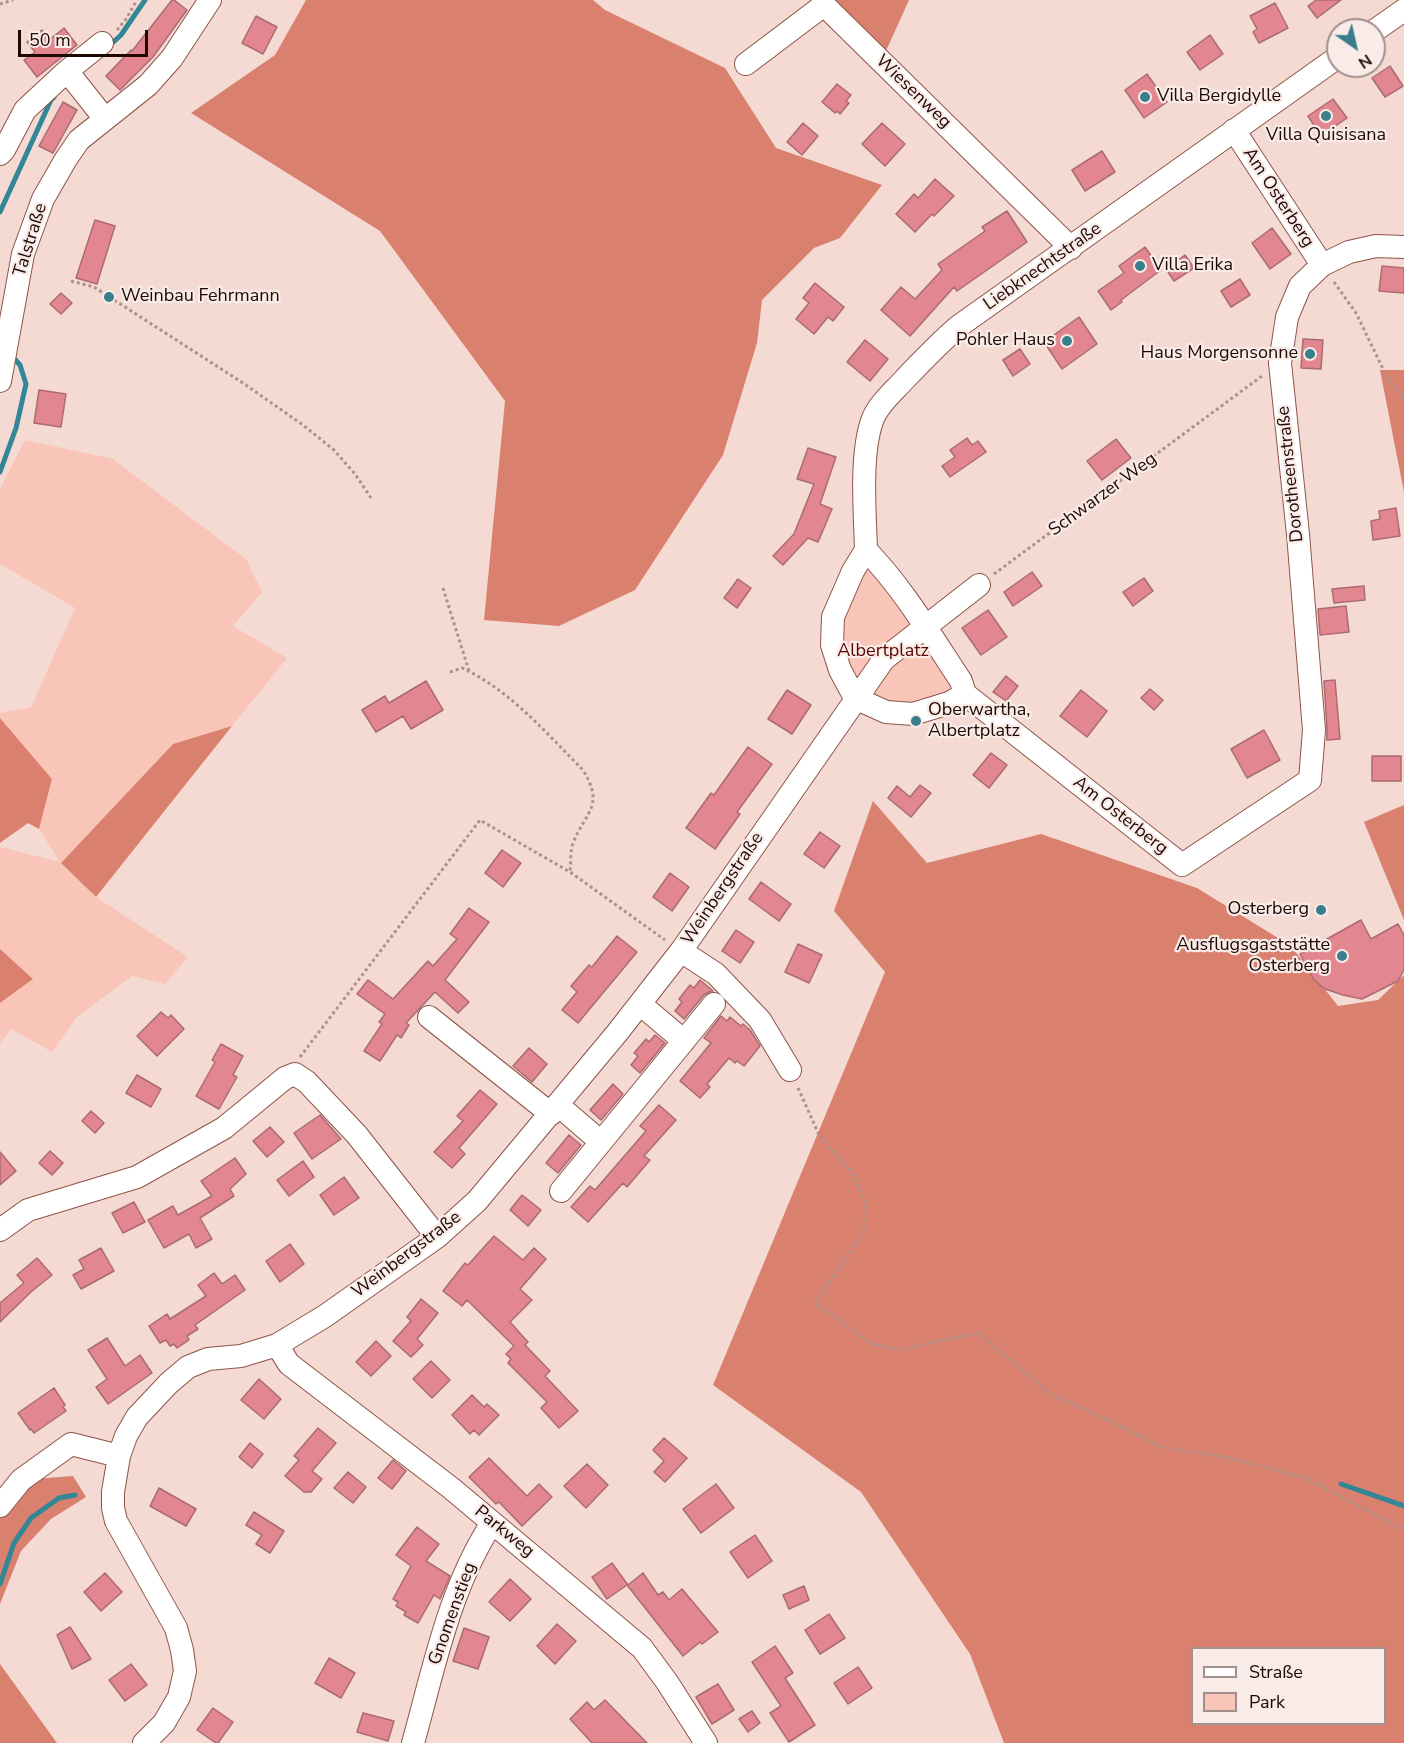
<!DOCTYPE html>
<meta charset="utf-8">
<style>
body{margin:0}
#map{position:relative;width:1404px;height:1743px;overflow:hidden;background:#f5dad3;font-family:"Nunito Sans",sans-serif}
canvas{display:block}
.legend{position:absolute;left:1191px;top:1647px;width:195px;height:78px;box-sizing:border-box;background:#f9ebe7;border:2px solid #a1908c;margin:0;padding:8px 10px;list-style:none;font-size:18px;color:#1e0804}
.legend li{display:flex;align-items:center;gap:12px;height:30px}
.legend b{width:30px;border:2px solid #a1908c}
.north{position:absolute;left:1326px;top:18px;width:60px;height:60px;box-sizing:border-box;background:#f9ebe7;border:2px solid #a1908c;border-radius:50%;rotate:146deg;font-size:16px;font-weight:700;line-height:24px;text-align:center;color:#1e0804}
.north::after{content:'';display:block;margin:auto;width:21px;height:27px;background:#397e8c;clip-path:polygon(50% 0,100% 100%,50% 72%,0 100%)}
.scale{position:absolute;left:18px;top:30px;width:130px;height:27px;box-sizing:border-box;border:3px solid #1e0804;border-top:0;padding-left:8px;font-size:18px;line-height:21px;white-space:nowrap;color:#1e0804;-webkit-text-stroke:4px #f9ebe7;paint-order:stroke}
</style>
<div id="map">
<canvas width="1404" height="1743"></canvas>
<ul class="legend">
<li><b style="height:8px;background:#fff"></b>Straße</li>
<li><b style="height:16px;background:#fac5b9"></b>Park</li>
</ul>
<div class="north">N</div>
<div class="scale">50 m</div>
</div>
<script>
const ctx = document.querySelector('canvas').getContext('2d');
ctx.lineJoin = 'round';
function paint(path, color) { ctx.fillStyle = color; ctx.fill(path, 'evenodd'); }
function stroke(path, color, width, dash) { ctx.strokeStyle = color; ctx.lineWidth = width; ctx.lineCap = dash ? 'butt' : 'round'; ctx.setLineDash(dash || []); ctx.stroke(path); }
function label(font, color, halo, rows, align = 'center') {
  ctx.font = font + ' "Nunito Sans",sans-serif'; ctx.lineWidth = 4.5; ctx.setLineDash([]); ctx.textBaseline = 'middle'; ctx.strokeStyle = halo; ctx.fillStyle = color; for (const [text, x, y, turn = 0] of rows) {
    ctx.save(); ctx.translate(x, y); ctx.rotate((+turn || 0) * Math.PI / 180); ctx.textAlign = isNaN(turn) ? turn : align; if (halo) ctx.strokeText(text, 0, 0); ctx.fillText(text, 0, 0); ctx.restore();
  }
}
const green = new Path2D(`
 M25,440l88,19 133,100 16,33 -29,34 54,32 -55,68 -59,18 -112,119 35,34 92,60 -23,27 -33,-8 -55,41 -25,35 -41,-23 -11,14v-40l33,-24 -33,-30v-102l60,15 -21,-33 13,-50 -52,-61v-5l31,-6 44,-99 -75,-44v-75z
 M869,569l7,3 73,106 1,10 -6,7 -17,6 -27,4 -24,-8 -22,-19 -16,-34 3,-23 20,-47z`);
const forest = new Path2D(`
 M306,0h287l12,10 120,58 51,80 106,37 -42,53 -26,10 -52,52 -5,43 -34,112 -88,135 -76,36 -75,-6 21,-219 -125,-170 -189,-118 84,-58z
 M818,0h91l-28,62z
 M1380,370h24v122z
 M0,718l52,61 -13,50 -11,-6 -28,20z
 M232,726l-136,171 -35,-34 112,-119z
 M873,801l54,62 114,-29 156,54 94,58 47,60 40,-6 26,-25v768h-400l-34,-89 -109,-162 -148,-107 172,-413 -51,-61zM1192,1648h192v76h-192z
 M1404,805v115l-40,-98z
 M0,949l33,30 -33,24z
 M73,1476l13,21 -35,22 -30,32 -21,53v-103l21,-21z
 M0,1664l57,79h-57z`);
const stream = new Path2D(`
 M109,46l12,-11 24,-35
 M0,212l51,-112 3,-3
 M0,472l16,-44 10,-44 -6,-19 -8,-9
 M1341,1484l63,22
 M0,1584l14,-41 17,-25 28,-20 16,-3`);
const building = new Path2D(`
 M172,0h2l13,10 -34,47 -33,33 -14,-14 25,-26 1,1z
 M1316,0h25l-24,18 -9,-12z
 M1275,3l13,25 -29,15 -6,-11 4,-3 -7,-13z
 M256,16l21,11 -14,27 -21,-11z
 M64,28l13,17 -40,32 -13,-17 11,-8 -8,-10 15,-12 7,10z
 M1210,35l13,19 -23,16 -13,-18z
 M1390,66l13,20 -18,11 -13,-19z
 M1147,74l20,28 -23,16 -19,-28z
 M837,84l14,11 -5,6 3,2 -9,11 -3,-3 -2,2 -13,-11z
 M1333,99l14,19 -26,18 -13,-20z
 M63,102l14,8 -24,43 -14,-7z
 M803,123l15,13 -16,19 -15,-13z
 M882,123l23,21 -20,22 -23,-22z
 M1102,151l13,21 -30,19 -13,-21z
 M935,179l19,17 -20,20 -2,-2 -17,18 -19,-18 18,-20 4,4z
 M1007,211l20,31 -70,49 -3,-4 -44,49 -29,-26 20,-23 14,12 27,-29 -4,-6 47,-33 -3,-4z
 M95,220l20,6 -18,58 -21,-6z
 M1272,228l19,26 -21,15 -18,-26z
 M1145,247l16,23 -40,30 1,2 -11,8 -13,-19 26,-18 -5,-7z
 M1185,255l9,13 -20,13 -8,-12z
 M1382,266l22,2v25l-25,-2z
 M1240,279l10,16 -19,12 -10,-16z
 M815,283l29,24 -11,14 -5,-4 -14,17 -18,-15 13,-16 -6,-5z
 M61,293l11,10 -11,11 -11,-10z
 M1079,317l18,27 -35,25 -18,-27z
 M1303,339l20,1 -2,29 -20,-1z
 M865,340l23,19 -18,22 -23,-19z
 M1020,349l10,15 -17,12 -10,-16z
 M39,390l27,4 -5,33 -27,-4z
 M967,438l5,7 6,-4 8,11 -36,25 -8,-11 13,-9 -5,-7z
 M1116,439l15,19 -29,22 -15,-19z
 M808,448l28,9 -16,47 12,5 -14,33 -10,-4 -25,27 -10,-9 21,-22 20,-50 -17,-5z
 M1396,508l4,28 -27,4 -2,-19 9,-2 -1,-8z
 M1032,572l10,14 -29,20 -9,-14z
 M1144,578l9,13 -20,15 -10,-14z
 M738,579l13,9 -14,20 -13,-10z
 M1364,586l1,14 -31,3 -2,-14z
 M1346,606l3,26 -29,3 -2,-26z
 M988,610l19,27 -26,18 -19,-27z
 M1006,676l12,10 -12,15 -13,-9z
 M1335,680l5,59 -13,1v-11l-3,-48z
 M426,681l17,29 -32,19 -8,-13 -27,16 -14,-22 23,-14 4,7z
 M1150,689l13,11 -9,10 -13,-12z
 M787,690l24,15 -19,29 -24,-15z
 M1081,690l26,21 -20,26 -27,-21z
 M1264,730l16,30 -33,18 -16,-29z
 M748,747l24,17 -35,48 3,2 -25,35 -29,-21 25,-35 3,2z
 M991,753l16,12 -18,23 -16,-13z
 M1372,756h29v25h-29z
 M920,785l11,8 -20,24 -23,-19 9,-12 13,11z
 M820,832l20,14 -16,22 -20,-14z
 M502,850l19,13 -18,24 -18,-14z
 M670,873l19,14 -17,24 -19,-14z
 M761,882l30,22 -12,17 -30,-22z
 M469,908l20,14 -44,58 24,22 -11,11 -23,-21 -29,31 3,2 -8,13 -4,-3 -17,26 -16,-10 18,-27 -3,-2 6,-8 -28,-20 11,-14 25,19 35,-38 5,5 24,-27 -7,-5z
 M1361,920l10,19 27,-15 6,11v35l-6,11 -36,18 -19,-4 -18,-6 -11,-9 -14,-26z
 M736,930l18,12 -14,21 -18,-12z
 M617,936l20,16 -59,71 -16,-13 15,-18 -6,-6 18,-21 3,2z
 M798,944l24,11 -13,28 -24,-11z
 M700,980l13,11 -4,1 -5,3 -20,24 -9,-8 7,-9 -3,-3 11,-14 4,3z
 M161,1012l7,6 3,-3 13,14 -27,27 -20,-20z
 M721,1016l6,5 3,-4 11,9 2,-2 7,6 10,16 -16,20 -7,-5 -2,2 -6,-5 -22,26 3,3 -10,11 -20,-17 31,-38 -7,-5z
 M655,1035l10,8 -25,30 -9,-8 7,-9 -4,-3 12,-14 3,3z
 M221,1044l22,12 -10,19 4,2 -18,32 -23,-13 19,-34 -3,-2z
 M529,1048l18,16 -15,18 -19,-16z
 M137,1075l24,14 -10,18 -25,-14z
 M613,1084l10,10 -22,26 -11,-10z
 M480,1090l17,14 -38,44 6,6 -13,14 -18,-16 29,-31 -6,-5z
 M659,1105l17,15 -32,36 6,4 -23,27 -4,-4 -35,39 -17,-15 19,-21 5,4 51,-59 -6,-5z
 M91,1111l13,12 -9,10 -13,-12z
 M320,1115l21,24 -29,20 -18,-26z
 M270,1127l14,15 -17,15 -14,-16z
 M569,1135l12,10 -23,28 -12,-10z
 M50,1151l13,12 -11,12 -13,-12z
 M0,1152l16,19 -16,14z
 M235,1158l11,16 -16,15 4,7 -34,22 12,21 -16,9 -7,-14 -25,14 -16,-28 25,-14 5,9 34,-19 -11,-15z
 M303,1161l11,16 -25,19 -12,-16z
 M344,1177l15,21 -25,17 -14,-20z
 M522,1195l19,15 -13,16 -18,-16z
 M134,1202l11,20 -22,11 -11,-20z
 M494,1236l29,24 11,-12 12,11 -26,30 12,11 -22,22 18,20 -3,3 25,26 -5,5 33,35 -19,17 -18,-20 6,-6 -39,-39 3,-4 -5,-5 8,-8 -47,-46 -5,6 -19,-15 22,-28 3,2z
 M290,1244l14,20 -24,18 -14,-21z
 M101,1248l13,23 -33,18 -8,-14 11,-6 -5,-9z
 M37,1258l15,17 -20,16 -32,31v-19l24,-20 -7,-8z
 M214,1273l8,11 13,-9 10,15 -50,35 3,4 -11,7 2,4 -12,8 -3,-4 -4,2 -4,-6 -6,3 -11,-17 18,-12 3,5 36,-23 -8,-11z
 M421,1299l17,14 -21,26 6,6 -12,12 -18,-16 18,-20 -4,-4z
 M107,1338l18,28 15,-11 12,18 -44,31 -12,-17 11,-8 -19,-29z
 M376,1341l15,15 -20,20 -15,-14z
 M431,1361l19,19 -18,18 -19,-19z
 M259,1379l22,20 -17,20 -23,-19z
 M54,1388l11,17 -2,2 3,4 -32,22 -3,-4 -1,1 -12,-17z
 M472,1395l12,12 3,-3 12,11 -20,20 -5,-5 -4,4 -18,-19z
 M318,1428l18,15 -24,28 10,8 -11,13h-7l-19,-16 14,-16 -5,-4z
 M664,1438l23,20 -22,24 -11,-10 10,-11 -11,-11z
 M250,1443l13,11 -11,14 -13,-11z
 M489,1458l38,38 12,-12 13,13 -30,29 -23,-24 -3,2 -27,-27z
 M393,1460l13,11 -14,18 -14,-11z
 M587,1464l21,21 -22,23 -22,-22z
 M348,1472l18,15 -13,16 -19,-15z
 M716,1484l18,24 -33,25 -18,-24z
 M159,1488l37,21 -10,17 -36,-20z
 M254,1512l30,19 -14,22 -14,-9 6,-9 -16,-10z
 M417,1527l22,17 -13,17 24,15 -10,23 -6,-4 -16,28 -14,-8 2,-3 -10,-6 2,-4 -5,-3 18,-33 -15,-11z
 M755,1535l17,26 -24,17 -18,-26z
 M612,1563l16,22 15,-12 15,22 5,-3 6,8 13,-11 36,43 -16,12 -2,-2 -17,14 -56,-71 -20,14 -15,-22z
 M105,1573l17,19 -21,19 -17,-19z
 M510,1579l21,20 -21,22 -21,-19z
 M804,1586l5,14 -20,9 -6,-14z
 M829,1614l16,24 -25,16 -15,-24z
 M557,1624l19,17 -21,23 -18,-18z
 M70,1627l21,32 -19,10 -15,-34z
 M464,1628l25,9 -11,32 -25,-8z
 M775,1646l18,27 -8,5 30,47 -26,17 -19,-29 11,-7 -29,-44z
 M329,1658l26,15 -14,25 -26,-15z
 M131,1664l16,21 -22,16 -16,-21z
 M858,1667l14,21 -24,16 -14,-21z
 M718,1684l16,26 -22,14 -16,-27z
 M605,1700l42,43h-55l-22,-24 17,-17 7,8z
 M213,1708l20,14 -15,21h-2l-19,-13z
 M752,1711l8,12 -12,9 -9,-13z
 M363,1713l31,8 -6,20 -31,-9z`);
const path = new Path2D(`
 M0,4l13,-4
 M117,30l9,-11 11,-19
 M71,281l23,6 149,96 60,42 31,25 21,24 16,24
 M1334,282l22,31 31,64 17,21
 M994,574l268,-198
 M443,588l26,83
 M450,672l12,-4c48,22 84,65 121,102 22,36 3,41 -10,73 -3,9 -2,20 -3,29
 M300,1057l180,-237 90,52 95,68
 M798,1088l22,49 32,35 13,30 -1,29 -49,72 56,40 26,7 81,-17 72,61 60,27 51,26 65,10 80,21 98,52`);
const minor = new Path2D(`
 M1374,31l30,-21
 M746,64l78,-59 247,243
 M67,71l35,-28
 M1234,130l88,135
 M0,154l4,-4 21,-40 42,-39 38,48
 M0,381l23,-127 20,-55 23,-40 13,-19 69,-55 24,-27 38,-58
 M866,550c-1,-37 -6,-94 6,-129 5,-15 20,-28 31,-40 18,-19 36,-38 56,-55l379,-269
 M866,550l-13,21 -20,46 -1,28 8,25 15,28 31,14 27,2 36,-11 16,-9
 M866,550c38,39 65,86 95,131l4,13
 M965,694l217,171 128,-85 4,-50 -16,-196 -18,-171 7,-46 13,-31 22,-21 27,-13 27,-6 28,1
 M681,951l35,23 44,46 30,50
 M640,1004l44,37
 M429,1017l122,97
 M558,1105l43,37
 M561,1191l153,-187
 M0,1230l28,-20 109,-33 87,-49 61,-50 10,-4 12,8 50,53 80,102
 M277,1345l12,19 162,124 191,160 25,34 39,61
 M0,1506l21,-26 50,-36 48,12
 M144,1743l20,-20 15,-26 6,-26 -3,-21 -6,-22 -60,-107 -3,-13v-16l6,-36 7,-20 11,-19 32,-34 19,-16 20,-8 33,-3 36,-11 48,-29 112,-79 40,-36 140,-168 64,-82 203,-292 95,-74
 M413,1743c21,-75 36,-154 79,-220`);
const markers = [
 [1145,97,6,"#397e8c"],
 [1326,116,6,"#397e8c"],
 [1140,266,6,"#397e8c"],
 [109,297,6,"#397e8c"],
 [1067,341,6,"#397e8c"],
 [1310,354,6,"#397e8c"],
 [916,721,6,"#397e8c"],
 [1321,910,6,"#397e8c"],
 [1342,956,6,"#397e8c"]
];
const streetNames = [
 ["Wiesenweg",913,92,44],
 ["Am Osterberg",1278,198,57],
 ["Talstraße",31,240,-73],
 ["Liebknechtstraße",1043,267,-35],
 ["Dorotheenstraße",1291,474,-96],
 ["Schwarzer Weg",1103,495,-36],
 ["Am Osterberg",1120,816,38],
 ["Weinbergstraße",723,889,-56],
 ["Weinbergstraße",407,1255,-37],
 ["Parkweg",504,1532,39],
 ["Gnomenstieg",453,1614,-70]
];
const poiNames = [
 ["Villa Bergidylle",1157,97],
 ["Villa Quisisana",1326,136,"center"],
 ["Villa Erika",1152,266],
 ["Weinbau Fehrmann",121,297],
 ["Pohler Haus",1055,341,"right"],
 ["Haus Morgensonne",1298,354,"right"],
 ["Oberwartha,",928,711],
 ["Albertplatz",928,732],
 ["Osterberg",1309,910,"right"],
 ["Ausflugsgaststätte",1330,946,"right"],
 ["Osterberg",1330,967,"right"]
];
const parkNames = [
 ["Albertplatz",883,652]
];
paint(green, '#fac5b9');
paint(forest, '#d9816e');
stroke(stream, '#338696', 5);
paint(building, '#e28690');
stroke(building, '#aa6b72', 1.5);
stroke(minor, '#8e5447', 24);
stroke(path, '#ac928c', 3, [3, 3]);
stroke(minor, '#fff', 22);
for (const [x, y, r, color] of markers) { const dot = new Path2D(); dot.arc(x, y, r, 0, 2 * Math.PI); ctx.fillStyle = color; ctx.fill(dot); stroke(dot, '#f9ebe7', 2); }
label('18px', '#1e0804', '#f9ebe7', streetNames);
label('18px', '#1e0804', '#f9ebe7', poiNames, 'left');
label('18px', '#590700', '#f9ebe7', parkNames);
</script>
